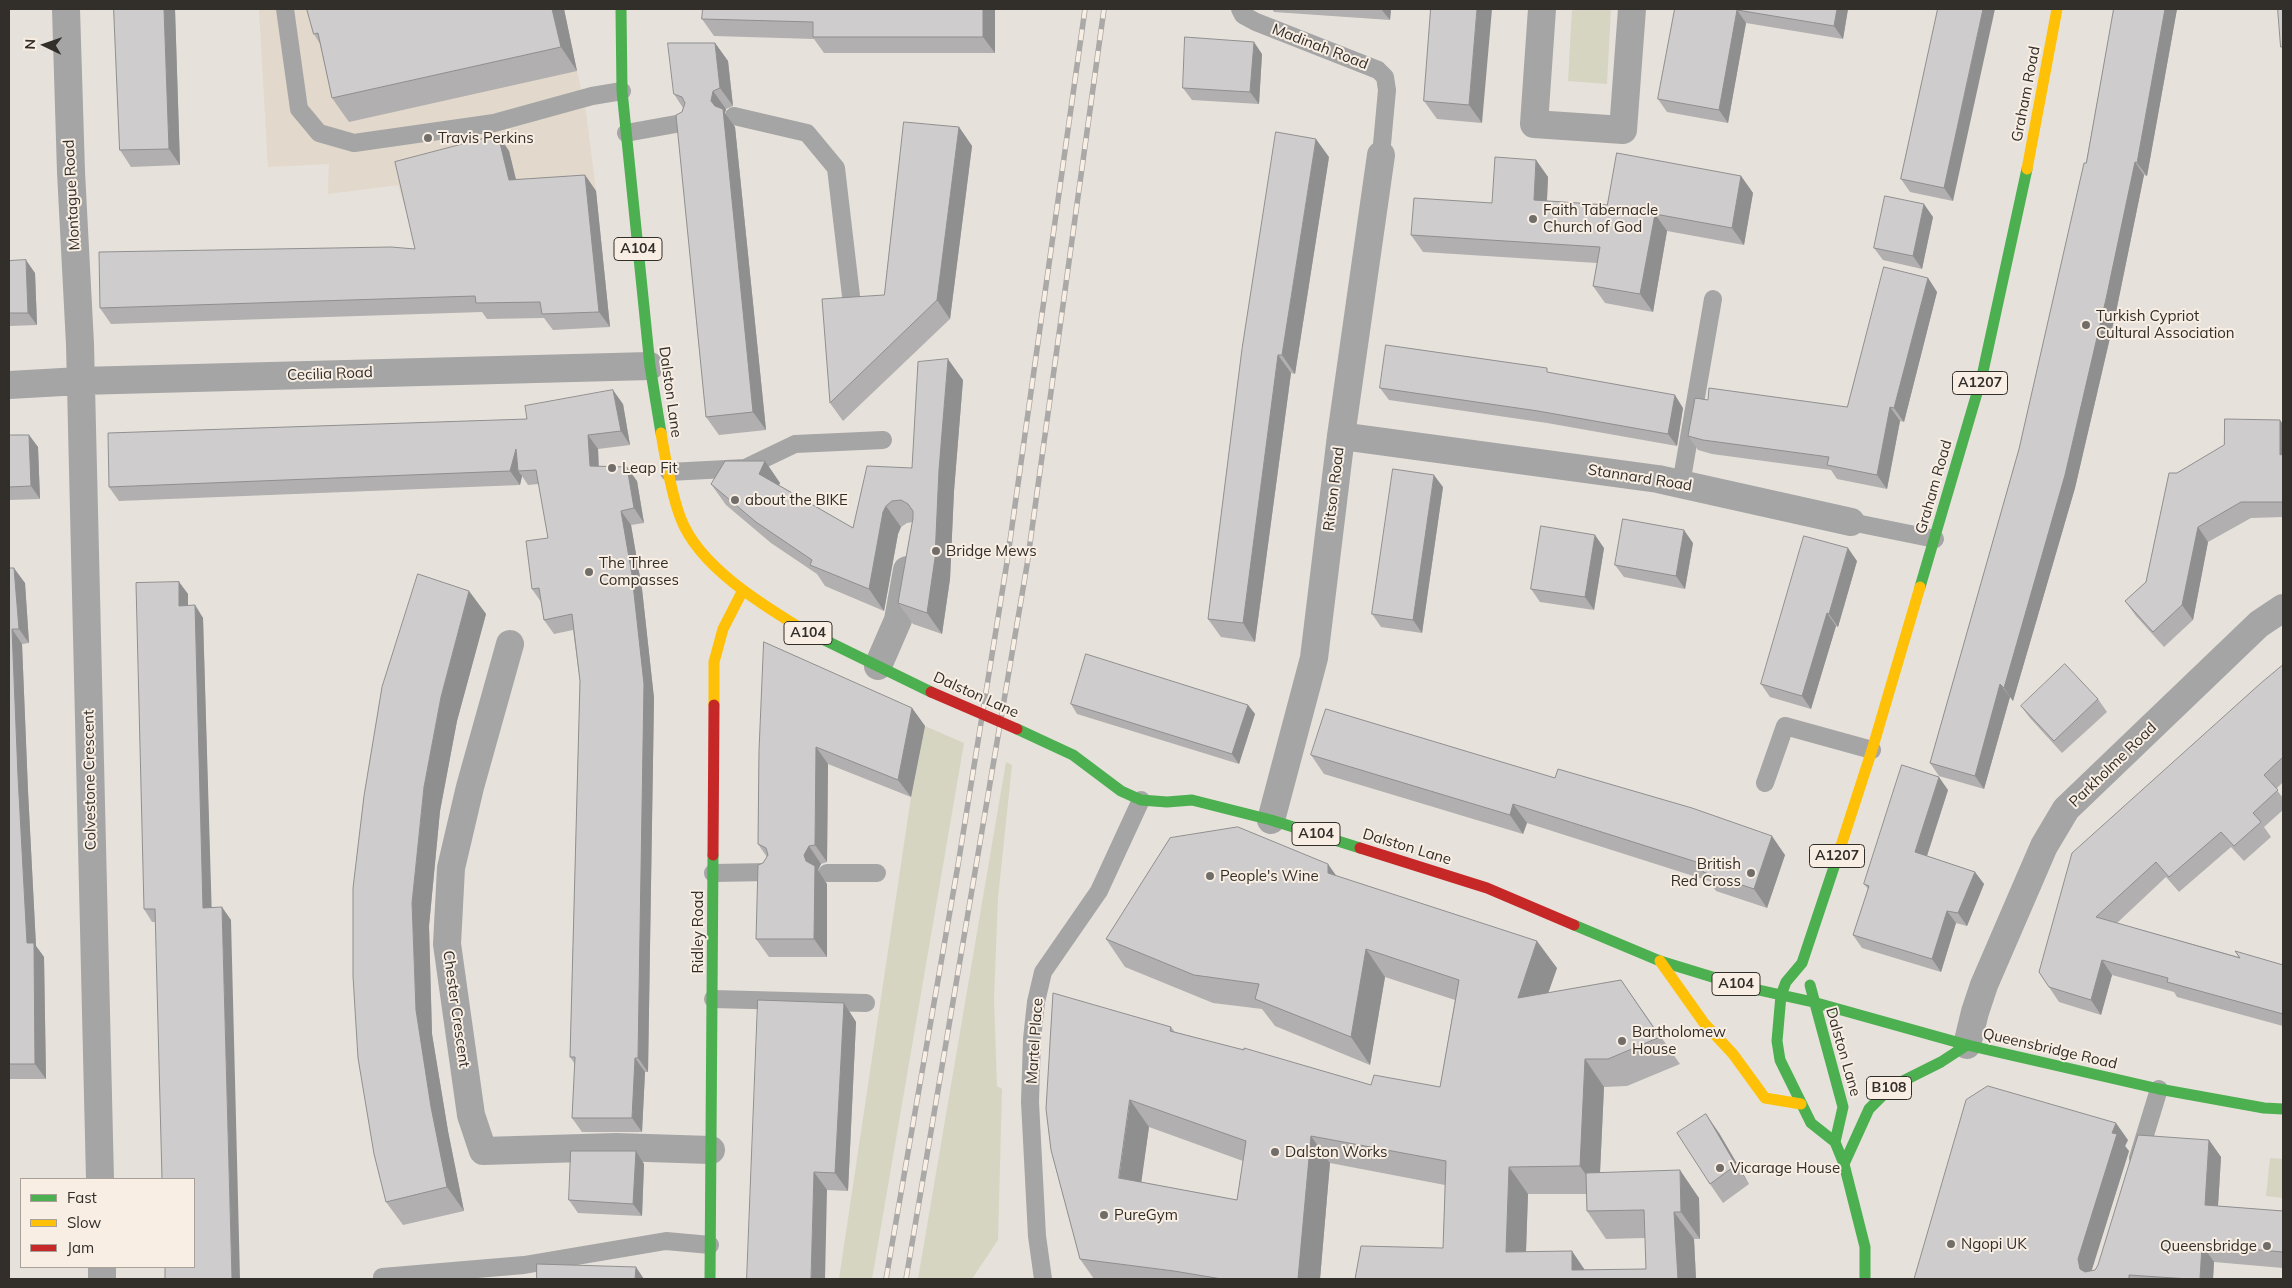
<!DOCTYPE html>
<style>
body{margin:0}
#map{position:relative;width:2292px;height:1288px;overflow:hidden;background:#e6e1db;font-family:Mulish,sans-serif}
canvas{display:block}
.frame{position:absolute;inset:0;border:10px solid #322e2a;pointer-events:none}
.legend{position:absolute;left:20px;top:1178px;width:175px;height:90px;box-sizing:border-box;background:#f8eee3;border:1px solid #a9a199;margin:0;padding:6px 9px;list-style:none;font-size:15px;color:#322e2a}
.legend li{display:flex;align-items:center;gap:10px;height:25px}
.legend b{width:25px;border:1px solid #a9a199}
.north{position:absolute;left:20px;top:20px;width:50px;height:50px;-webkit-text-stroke:4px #f8eee3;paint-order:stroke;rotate:273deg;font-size:14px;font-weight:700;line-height:20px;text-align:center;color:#322e2a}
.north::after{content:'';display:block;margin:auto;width:18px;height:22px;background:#322e2a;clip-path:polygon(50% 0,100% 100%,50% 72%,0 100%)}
</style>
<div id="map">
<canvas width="2292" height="1288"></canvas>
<div class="frame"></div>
<ul class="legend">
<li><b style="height:6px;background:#4caf50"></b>Fast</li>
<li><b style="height:6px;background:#ffc107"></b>Slow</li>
<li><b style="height:6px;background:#c62828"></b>Jam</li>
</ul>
<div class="north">N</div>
</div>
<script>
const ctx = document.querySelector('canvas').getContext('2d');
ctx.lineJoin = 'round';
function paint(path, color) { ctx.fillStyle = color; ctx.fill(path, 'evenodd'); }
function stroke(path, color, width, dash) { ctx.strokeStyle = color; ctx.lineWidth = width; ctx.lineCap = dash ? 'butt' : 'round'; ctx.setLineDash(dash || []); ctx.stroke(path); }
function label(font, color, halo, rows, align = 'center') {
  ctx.font = font + ' Mulish,sans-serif'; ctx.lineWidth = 4; ctx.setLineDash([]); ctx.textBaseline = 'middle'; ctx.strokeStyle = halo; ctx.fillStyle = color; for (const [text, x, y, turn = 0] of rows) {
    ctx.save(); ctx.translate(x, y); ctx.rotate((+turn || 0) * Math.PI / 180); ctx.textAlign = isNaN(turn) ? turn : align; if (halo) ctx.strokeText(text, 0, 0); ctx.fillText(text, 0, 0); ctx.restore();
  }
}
const industrial = new Path2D(`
 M259,9h305l22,104 10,78 -65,4 -119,36 -14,-46 -70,9 1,-30 -61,3z`);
const green = new Path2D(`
 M1572,9h39l-4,75 -39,-3z
 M925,726l39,17 -92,536h-33l72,-482z
 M1006,762l6,3 -14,133 -4,101 3,87 5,3 -4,151 -26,39h-54z
 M2270,1158l13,1v39l-17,-2z`);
const lane = new Path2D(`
 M285,9l14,100 20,24 35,10 140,-20 98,-27 30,-5
 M1240,9l3,6 13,7 122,48 7,7 2,13 -6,65
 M734,116l73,17 29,35 15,128
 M626,133l61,-11
 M669,472l76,-4 50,-24 88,-4
 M1681,484l32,-185
 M1851,522l84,17
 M1765,783l20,-57 87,24
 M713,873l57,-1
 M827,873h50
 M713,999l153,4
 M2138,1158l21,-69
 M382,1277l142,-12 142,-24 44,4
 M1043,1279l-6,-43 -7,-134 2,-63 4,-37 7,-30 56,-81 42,-91`);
const street = new Path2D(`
 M66,9l5,163 9,172 20,835
 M1542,9l-8,115 89,6 9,-121
 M9,385l71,-4 570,-15
 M1341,436l317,43 193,43
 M510,644l-40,143 -19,81 -4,76 24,171 12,36 133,-4 95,3
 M878,666l20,-46 9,-50
 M1271,820l43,-162 27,-222 40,-281
 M1967,1045l8,-33 9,-27 60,-139 22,-37 193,-185 24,-16
 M102,1267v12`);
const fast = new Path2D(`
 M621,9l1,82 28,275 11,67
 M1920,587l62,-211 45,-207
 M802,629l129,63
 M1017,729l56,26 48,36 20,9 26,2 25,-2 79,20 89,28
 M1838,855l-36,108 -16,19 -5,13 -4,46 3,19 31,63 24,19 9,22 21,83v32
 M1574,925l86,36 85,26 68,15
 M1810,985l33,122 -8,35
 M1813,1002l154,43 192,44 105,19 19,1
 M1844,1164l25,-55 22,-22 50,-25 26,-17
 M710,1279l3,-424`);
const slow = new Path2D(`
 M2027,169l30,-160
 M661,433c4,24 11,64 20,86 18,47 80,85 121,110
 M714,705v-43l9,-33 20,-39
 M1838,855l34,-105 48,-163
 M1660,961l44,62 29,31 32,44 36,6`);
const jam = new Path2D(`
 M1360,848l127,40 87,37
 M713,855l1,-150`);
const rail = new Path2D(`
 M886,1279l72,-414 49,-303 78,-553
 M906,1279l121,-714 77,-556`);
const jamBridge = new Path2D(`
 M931,692l86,37`);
const wall = new Path2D(`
 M114,9h61l5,156 -49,2 -11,-17z
 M307,9h257l13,62 -228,51 -17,-24 -12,-54 -6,-10z
 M703,9h292v44h-171l-10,-14 -100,-3 -12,-17z
 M1272,9h119l-1,11 -116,-8z
 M1431,9l51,114 -45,-4 -13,-18z
 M1675,9h173l-5,30 -97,-16 -18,100 -61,-11 -9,-13z
 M1938,9l15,192 -43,-9 -9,-13z
 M2114,9h63l-30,167 -3,-1 -28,137 -41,176 -62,213 -3,-4 -26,92 -45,-13 -9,-13 89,-314 67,-286z
 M715,43l13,18 5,45 -7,3 -1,4 10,14 31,303 -47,5 -13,-18 -24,-305 1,-4 -9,-14z
 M1262,54l-3,50 -67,-4 -9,-12z
 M959,127l13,19 -22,173 -107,102 -13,-18 54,-108z
 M498,135l11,16 7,29 69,-5 11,16 14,136 -57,3 -9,-12 -57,1 -5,-7 -371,12 -11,-16 315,-59z
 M1329,157l-34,217 -4,-1 -36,269 -34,-5 -13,-18z
 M1536,160l12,17 -1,24 60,4 134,-29 12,17 -9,52 -77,-14 -14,81 -48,-9 -12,-17 4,-23 -174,-11 -12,-17 81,-32z
 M1933,217l-11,52 -39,-9 -9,-12z
 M9,261l26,12 2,52 -28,1z
 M1928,278l9,14 -33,130 -4,-1 -13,68 -50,-10 -6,-9 -119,-16 -14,-4 -10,-14 20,-36 139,7z
 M963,380l-9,111 -4,88 -8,55 -29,-10 -15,-21 15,-81 -6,1 -6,4 -3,7 -14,77 -59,-25 -8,-12 -46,-31 -45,-38 -15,-21 54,-23 15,22 -1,2 74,43 59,-60z
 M1380,388l303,20 -6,38 -130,-23 -158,-23z
 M623,404l7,41 -32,4 1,17 38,15 7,42 -13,2 11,64 12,109 -6,374h-3l-3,60h-60l-10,-14 3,-54 -5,-7 10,-376 -7,-51 -19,4 -10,-14 -3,-18 -9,-13 16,-51 -9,-54 -11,1 -6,-9 -2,9 -401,16 -10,-14z
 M2283,424v93l-32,1 -43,24 -15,78 -29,27 -28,-31 -11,-15 21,-19 31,-109z
 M9,435h20l9,12 2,52 -31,1z
 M1443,487l-21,146 -41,-6 -9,-13z
 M1693,543l-8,46 -61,-12 -9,-12z
 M1604,548l-10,62 -54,-8 -9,-13z
 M1857,561l-19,66 -2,-1 -25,83 -41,-12 -9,-13z
 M9,568l16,15 4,60 -7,1 6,147 8,155 8,11 2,122h-37z
 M179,582l9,12v12l7,-1 8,13 8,289 20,13 -79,2 -8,-13z
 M469,591l17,23 -29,107 -17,90 -11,115 3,108 16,97 16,80 -61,14 -17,-23z
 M2283,665v117l-7,7 7,9v12l-19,17 7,10 -27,24 -13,-14 -52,45 -13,-15 -49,46 122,34 -4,-6 48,14v61l-106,-29 -3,-5 -62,-17 -11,40 -42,-13 -20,-30z
 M2098,699l9,13 -45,41 -32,-35 -9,-12z
 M1071,704l177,1 7,9 -16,50 -162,-50z
 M912,708l13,18 -14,71 -83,-33 -1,98 -6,2 -3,6 9,14v73h-58l-13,-18 7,-76 4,-6 -9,-13 1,-93z
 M1311,755l474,100 -18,53 -51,-17 -7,-10 -182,-58 -4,11 -199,-60z
 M1948,790l-21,66 48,16 9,12 -17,42 -11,-3 -15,49 -79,-24 -9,-13 15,-46 -4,-5z
 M1336,876l221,92 -9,25 73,-13 59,84 -53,22 -23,1 -4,85 99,26 1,41h-6l2,40h-341l88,-31 2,-63 -115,-22 -10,116h-226l-14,-20 -29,-109 120,-123 4,5 196,53 69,2 15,-87 -70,-23 -15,88 -95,-39 -13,-17 -49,-6 -88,-36 -19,-28zM1149,1127l94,34 -6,39 -96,-18zM1528,1194h58l1,17 19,28 39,-1 1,31 -61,1 -59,-18z
 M844,1003l12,19 -8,169 -21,-1 -80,89z
 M1719,1133l30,51 -26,19 -13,-19z
 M2128,1140l-3,6 4,5 -38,120 4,-1 114,-130 12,17 -3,49 65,5v57l-69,-6 -1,17h-299z
 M636,1151l8,13 -2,52 -64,-3 -9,-13z`);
const shadedWall = new Path2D(`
 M164,9h11l5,156 -11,-16z
 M552,9h12l13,62 -16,-24z
 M983,9h12v44l-12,-16z
 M1381,9h10l-1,11z
 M1477,9h15l-10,114 -13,-18z
 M1837,9h11l-5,30 -9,-13z
 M1983,9h12l-42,192 -9,-13z
 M2165,9h12l-30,167 -10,-13z
 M1737,10l9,13 -18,100 -9,-13z
 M1254,42l8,12 -3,50 -9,-12z
 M715,43l13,18 5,45 -13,-18z
 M713,91l13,18 -1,4 10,14 31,303 -13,-18 -42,-311z
 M959,127l13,19 -22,173 -13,-19z
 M498,135l11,16 11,45 -11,-16z
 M1316,139l13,18 -34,217 -13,-19z
 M1536,160l12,17 -2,41 -12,-18z
 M2135,162l9,13 -28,137 -41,176 -62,213 -9,-13z
 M585,175l11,16 14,136 -11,-15z
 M1741,176l12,17 -9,52 -12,-17z
 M1924,204l9,13 -11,52 -9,-13z
 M1655,214l12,17 -14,81 -13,-18z
 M26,260l9,13 2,52 -9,-12z
 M1928,278l9,14 -33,130 -10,-14z
 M1278,355l13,18 -36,269 -12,-19z
 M948,359l15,21 -9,111 -4,88 -8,55 -15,-21z
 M613,390l10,14 7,41 -9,-14z
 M1675,395l8,13 -6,38 -9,-12z
 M1890,407l10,14 -13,68 -10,-14z
 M2280,420l3,4v36l-3,-5z
 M29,435l9,12 2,52 -9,-13z
 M588,435l10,14 1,31 -9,-14z
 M516,449l2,22 4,5 -2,9 -10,-14z
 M765,461l15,22 -6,13 -15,-22z
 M627,467l10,14 7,42 -10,-15z
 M1434,475l9,12 -21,146 -9,-13z
 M886,506l15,21 -3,7 -14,77 -15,-22 14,-77z
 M621,511l10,14 11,64 12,109 -6,374 -10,-14z
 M2198,527l10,15 -15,78 -11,-15z
 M1684,530l9,13 -8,46 -9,-13z
 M1595,535l9,13 -10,62 -9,-13z
 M1848,548l9,13 -19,66 -9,-13z
 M14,568l11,15 4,60 -10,-14z
 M179,582l9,12v24l-9,-12z
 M469,591l17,23 -29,107 -17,90 -11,115 3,108 16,97 16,80 -17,-24 -16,-80 -15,-97 -4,-107 12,-116 17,-90z
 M195,605l8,13 9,302 -9,-12z
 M1827,613l9,13 -25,83 -9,-13z
 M12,629l10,15 6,147 8,155 8,11 2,122 -11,-15 -8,-121 -9,-167z
 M2000,684l10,13 -26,92 -9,-13z
 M1248,705l7,9 -16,50 -7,-10z
 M912,708l13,18 -14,71 -13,-17z
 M816,747l12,17 -1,98 -12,-17z
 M1939,777l9,13 -24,75 -9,-13z
 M1513,804l14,19 -4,11 -13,-19z
 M1772,836l13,19 -18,53 -13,-19z
 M809,846l12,18 -3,6 9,14v73l-13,-18 -8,-78 -2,-6z
 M1328,864l19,27 -19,-18z
 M1975,872l9,12 -17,42 -9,-13z
 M222,907l9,13 9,359h-8z
 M1947,911l9,12 -15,49 -9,-13z
 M1537,941l20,27 -20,57 -19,-27z
 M1366,949l19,28 -15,88 -19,-28z
 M2102,960l10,15 -11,40 -10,-15z
 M844,1003l12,19 -8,169 -13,-18z
 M635,1058l10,14 -3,60 -10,-14z
 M1585,1059l19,28 -5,107 -19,-28z
 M1130,1100l19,27 -11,79 -19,-28z
 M1706,1114l13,19 30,51 -13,-19z
 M2116,1123l12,17 -3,6 4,5 -39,125 -10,-7 -2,-10 34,-126z
 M1311,1136l19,27 -10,116h-22z
 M2209,1140l12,17 -4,65 -12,-17z
 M636,1151l8,13 -2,52 -9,-12z
 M1509,1167l19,27 -3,85 -19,-27z
 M1680,1170l19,28 1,41 -19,-27z
 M814,1172l13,18 -2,89h-14z
 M1674,1212l20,27 2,40h-18z
 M2202,1245l12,17 -1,17h-13z
 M1572,1251l19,28 -19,-9z
 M636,1267l8,12h-9z`);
const building = new Path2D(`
 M114,9h50l5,140 -49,1z
 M307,9h245l9,38 -229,51 -14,-65 -4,1z
 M703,9h280v28h-170v-15l-111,-3z
 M1431,9h46l-8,96 -45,-4z
 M1675,9h162l-3,17 -97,-16 -18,100 -61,-11z
 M1938,9h45l-39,179 -43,-9z
 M2114,9h51l-28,154 -2,-1 -29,137 -41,176 -61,213 -4,-4 -25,92 -45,-13 89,-314 65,-286h2z
 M2278,9h5v38h-2z
 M1185,37l69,5 -4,50 -67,-4z
 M668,43h47l5,45 -7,3 -2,10 4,5 8,3 30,303 -47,5 -30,-302 6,-3 3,-9 -3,-6 -8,-3z
 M904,122l55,5 -22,173 -107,103 -8,-104 62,-4z
 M1276,132l40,7 -34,216h-4l-35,268 -35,-4 34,-270z
 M498,135l11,45 76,-5 14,137 -57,2 -2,-12 -64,1 -1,-7 -375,12 -1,-56 292,-5 24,2 -20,-87z
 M1617,153l124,23 -9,52 -77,-14 -15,80 -47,-8 7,-39 -189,-12 3,-37 78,5 3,-46 41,3 -2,40 73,5z
 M1885,196l39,8 -11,52 -39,-8z
 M26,260l2,53h-19v-52z
 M1884,267l44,11 -34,130 -4,-1 -13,68 -50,-10 2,-8 -126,-17 -15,-4 7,-38 13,2 1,-12 138,19z
 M1386,345l161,23v4l128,23 -7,39 -130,-23 -158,-23z
 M948,359l-9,111 -4,88 -8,55 -29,-10 15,-85v-7l-5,-7 -7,-4 -9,1 -6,5 -3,6 -14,77 -59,-24 2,-5 -56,-38 -45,-38 14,-23h40l-6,13 94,54 14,-62 45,2 6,-106z
 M613,390l8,41 -33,4 2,31 37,1 7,41 -13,3 11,64 12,109 -6,374h-3l-3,60h-60l3,-61h-5l10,-376 -8,-67 -28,6 -5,-32 -7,1 -6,-48 22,-3 -12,-68 -18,1 -2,-22 -6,22 -401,16 -1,-54 419,-14 -2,-13z
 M2225,419l55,1v35l3,-1v48h-42l-43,25 -16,78 -29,27 -28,-31 21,-19 23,-109h8l47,-28z
 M9,435h20l2,51 -22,1z
 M1393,469l41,6 -21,145 -41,-6z
 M1623,519l61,11 -8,46 -61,-11z
 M1541,526l54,9 -10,62 -54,-8z
 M1804,536l44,12 -19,66 -2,-1 -25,83 -41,-12z
 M9,568h5l5,61h-7l6,147 9,167h7l1,121h-26z
 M418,574l51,17 -28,106 -17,90 -12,116 4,107 15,97 16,80 -61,15 -12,-48 -16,-96 -5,-82v-88l11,-92 18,-109z
 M179,582v24l16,-1 8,303 19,-1 10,372h-67v-12h29v-88h-32l-7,-270h-11l-8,-326z
 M764,642l148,66 -14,72 -82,-33 -1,98 -6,1 -5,9 2,6 9,5 -1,73h-58l2,-74 5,-2 5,-8 -2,-7 -8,-4 1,-93z
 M1086,654l162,51 -16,49 -161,-50z
 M2065,664l33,35 -44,42 -33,-35z
 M2283,665v92l-19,18 14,15 -25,23 8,9 -27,24 -13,-14 -52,45 -13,-15 -60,55 144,41 -5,-7 48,14v49l-116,-32 1,-4 -66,-18 -11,40 -42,-13 -10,-15 33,-119 189,-170z
 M1326,709l229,69 3,-9 134,39 80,28 -18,53 -51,-17 3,-7 -193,-61 -3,11 -199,-60z
 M1902,765l37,12 -24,75 60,20 -17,41 -11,-2 -15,48 -79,-24 16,-49 -5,-2z
 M1238,827l90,37v9l209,68 -19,57 103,-18 39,57 -52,22h-23l-5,107 -71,1 -3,85 66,-1v19l74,-1 -2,-59 -57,1 -1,-38 94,-3 1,42h-7l4,67h-323l6,-33 82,2 3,-87 -135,-25 -13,143h-76l-48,-8 -94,-12 -29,-109 -5,-41 7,-116 118,34 -1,4 74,19v-2l127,37 3,-10 66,12 19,-107 -93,-31 -15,88 -96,-38 4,-15 -65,-9 -88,-36 64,-101zM1130,1100l116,41 -9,59 -118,-22z
 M758,1000l86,3 -9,170 -21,-1 -3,107h-64z
 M1988,1086l128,37 -4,10 5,1 -39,125 2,10 5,3 10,-2 3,-5 40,-130 71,5 -4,65 78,6v41l-81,-7 -2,34h-11l-60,-4v4h-215l52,-179z
 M1706,1114l30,51 -26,19 -33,-51z
 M571,1151h65l-3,53 -64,-4z
 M537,1264l99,3 -1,12h-98z`);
const markers = [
 [428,138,5,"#716d68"],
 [1533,219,5,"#716d68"],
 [2086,325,5,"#716d68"],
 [612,468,5,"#716d68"],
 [735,500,5,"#716d68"],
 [936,551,5,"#716d68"],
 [589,572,5,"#716d68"],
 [1751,873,5,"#716d68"],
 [1210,876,5,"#716d68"],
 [1622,1041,5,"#716d68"],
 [1275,1152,5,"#716d68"],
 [1720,1168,5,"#716d68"],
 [1104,1215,5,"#716d68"],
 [1951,1244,5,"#716d68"],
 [2267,1246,5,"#716d68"]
];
const shields = [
 [638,249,48],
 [1980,383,55],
 [808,633,48],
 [1316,834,48],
 [1837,856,55],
 [1736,984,48],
 [1889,1088,45]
];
const shieldNames = [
 ["A104",638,249],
 ["A1207",1980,383],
 ["A104",808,633],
 ["A104",1316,834],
 ["A1207",1837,856],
 ["A104",1736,984],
 ["B108",1889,1088]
];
const streetNames = [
 ["Madinah Road",1320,47,21],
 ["Graham Road",2026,94,-79],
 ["Montague Road",72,195,-93],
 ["Cecilia Road",330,374,-2],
 ["Dalston Lane",670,392,82],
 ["Stannard Road",1640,478,9],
 ["Graham Road",1934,487,-74],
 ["Ritson Road",1334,489,-83],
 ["Dalston Lane",976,695,24],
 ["Parkholme Road",2113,765,-44],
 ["Colvestone Crescent",90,780,-91],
 ["Dalston Lane",1407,847,17],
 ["Ridley Road",698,932,-90],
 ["Chester Crescent",456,1009,82],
 ["Martel Place",1035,1041,-86],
 ["Queensbridge Road",2050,1049,13],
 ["Dalston Lane",1843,1052,74]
];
const poiNames = [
 ["Travis Perkins",438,138],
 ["Faith Tabernacle",1543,210],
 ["Church of God",1543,227],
 ["Turkish Cypriot",2096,316],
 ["Cultural Association",2096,333],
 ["Leap Fit",622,468],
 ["about the BIKE",745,500],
 ["Bridge Mews",946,551],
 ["The Three",599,563],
 ["Compasses",599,580],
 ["British",1741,864,"right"],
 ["Red Cross",1741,881,"right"],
 ["People's Wine",1220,876],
 ["Bartholomew",1632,1032],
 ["House",1632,1049],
 ["Dalston Works",1285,1152],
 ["Vicarage House",1730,1168],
 ["PureGym",1114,1215],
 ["Ngopi UK",1961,1244],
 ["Queensbridge",2257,1246,"right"]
];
paint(industrial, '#e2d8cb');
paint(green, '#d6d5c2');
stroke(lane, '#a5a5a5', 18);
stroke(street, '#a5a5a5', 28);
stroke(fast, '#4caf50', 11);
stroke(slow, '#ffc107', 11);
stroke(jam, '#c62828', 11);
stroke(rail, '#aaa9a7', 5.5);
stroke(rail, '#f8eee3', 4, [11]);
stroke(jamBridge, '#c62828', 11);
paint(wall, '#b1afaf');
paint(shadedWall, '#908f8f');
paint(building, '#cecccc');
stroke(building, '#908f8f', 1);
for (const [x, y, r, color] of markers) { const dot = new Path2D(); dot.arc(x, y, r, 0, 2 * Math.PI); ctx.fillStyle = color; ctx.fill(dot); stroke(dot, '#f8eee3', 2); }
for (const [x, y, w] of shields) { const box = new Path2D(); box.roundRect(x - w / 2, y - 11.5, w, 23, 4); ctx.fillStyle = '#f8eee3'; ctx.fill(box); stroke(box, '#322e2a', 1); }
label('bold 14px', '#322e2a', null, shieldNames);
label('15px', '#322e2a', '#f8eee3', streetNames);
label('15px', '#322e2a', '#f8eee3', poiNames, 'left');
</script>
